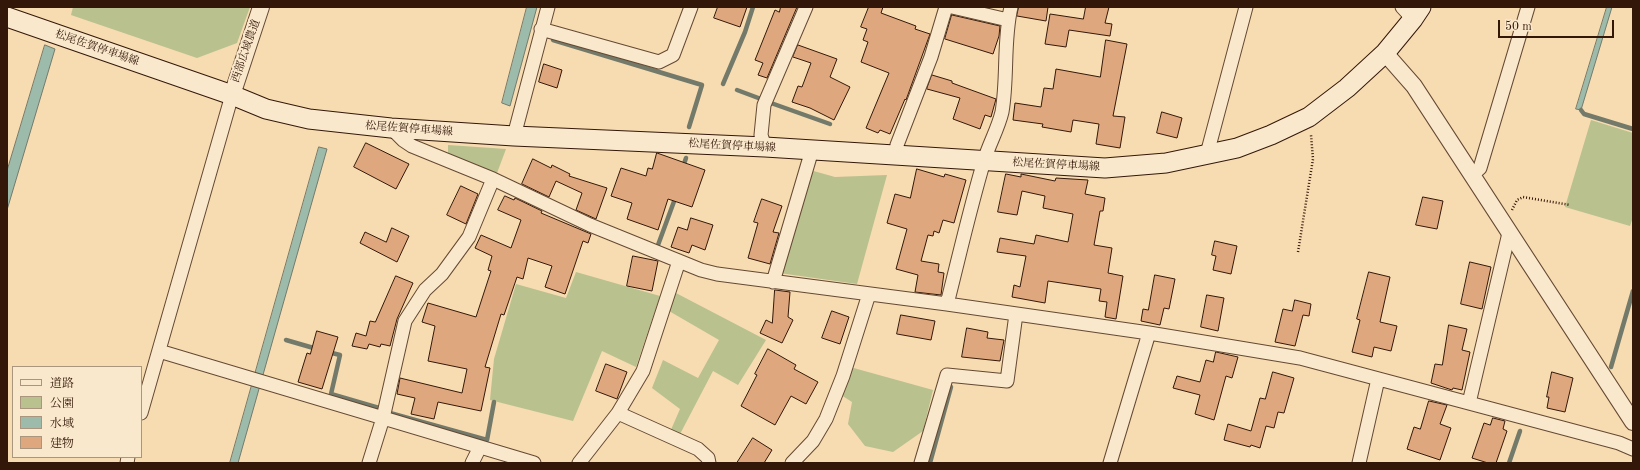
<!DOCTYPE html>
<meta charset="utf-8">
<style>
body{margin:0}
#map{position:relative;width:1640px;height:470px;overflow:hidden;background:#f7dbb1;font-family:"Old Standard TT","Noto Serif JP",serif}
canvas{display:block}
.frame{position:absolute;inset:0;border:8px solid #331809;pointer-events:none}
.legend{position:absolute;left:12px;top:366px;width:130px;height:92px;box-sizing:border-box;background:#fae8cc;border:1px solid #aa957e;margin:0;padding:5px 7px;list-style:none;font-size:12px;color:#331809}
.legend li{display:flex;align-items:center;gap:8px;height:20px}
.legend b{width:20px;border:1px solid #aa957e}
.scale{position:absolute;left:1498px;top:20px;width:116px;height:18px;box-sizing:border-box;border:2px solid #331809;border-top:0;padding-left:5px;font-size:12px;line-height:14px;white-space:nowrap;color:#331809;-webkit-text-stroke:3px #fae8cc;paint-order:stroke}
</style>
<div id="map">
<canvas width="1640" height="470"></canvas>
<div class="frame"></div>
<ul class="legend">
<li><b style="height:5px;background:#fae8cc"></b>道路</li>
<li><b style="height:11px;background:#b9c18e"></b>公園</li>
<li><b style="height:11px;background:#9dbbab"></b>水域</li>
<li><b style="height:11px;background:#dfa77d"></b>建物</li>
</ul>
<div class="scale">50 m</div>
</div>
<script>
const ctx = document.querySelector('canvas').getContext('2d');
ctx.lineJoin = 'round';
function paint(path, color) { ctx.fillStyle = color; ctx.fill(path, 'evenodd'); }
function stroke(path, color, width, dash) { ctx.strokeStyle = color; ctx.lineWidth = width; ctx.lineCap = dash ? 'butt' : 'round'; ctx.setLineDash(dash || []); ctx.stroke(path); }
function label(font, color, halo, rows, align = 'center') {
  ctx.font = font + ' "Old Standard TT","Noto Serif JP",serif'; ctx.lineWidth = 4; ctx.setLineDash([]); ctx.textBaseline = 'middle'; ctx.strokeStyle = halo; ctx.fillStyle = color; for (const [text, x, y, turn = 0] of rows) {
    ctx.save(); ctx.translate(x, y); ctx.rotate((+turn || 0) * Math.PI / 180); ctx.textAlign = isNaN(turn) ? turn : align; if (halo) ctx.strokeText(text, 0, 0); ctx.fillText(text, 0, 0); ctx.restore();
  }
}
const green = new Path2D(`
 M73,7h177l-13,36 -40,15 -126,-43z
 M1591,120l42,13v84l-3,9 -65,-19z
 M448,145l58,4 -9,24 -49,-18z
 M810,170l25,7 52,-2 -30,109 -78,-11z
 M576,272l84,24 -24,71 -34,-16 -29,70 -83,-21 4,-41 22,-75 50,14z
 M674,292l92,48 -28,45 -25,-14 -34,65 -9,-4 10,-23 -28,-21 11,-28 35,18 21,-38 -50,-29z
 M850,367l83,23 -10,41 -30,21 -28,-6 -17,-22 4,-22 -14,-9z`);
const water = new Path2D(`
 M527,7h10l-27,99 -8,-3z
 M1607,7h5l-31,103 -5,-1z
 M45,45l10,4 -48,161v-39z
 M319,147l8,2 -89,314h-8z`);
const stream = new Path2D(`
 M553,40l149,45 -13,42
 M723,84l22,-52 8,-25
 M737,90l24,9
 M771,103l59,21
 M1581,110l3,4 49,15
 M683,167l3,-9
 M658,245l18,-49
 M286,340l31,9
 M328,352l12,3 -9,39 48,14
 M1611,367l22,-76
 M390,413l97,27 7,-38
 M930,463l21,-76
 M1509,463l11,-32`);
const building = new Path2D(`
 M718,7h29l-7,20 -26,-9z
 M781,7h16l-30,71 -9,-3 5,-12 -8,-3 20,-50 4,2z
 M869,7h14l-2,6 35,13 -1,3 15,5 -24,66 -1,-1 -15,35 -10,-4 -2,3 -12,-5 23,-55 -28,-11 7,-20 -5,-2 4,-11 -6,-2z
 M1019,7h29l-2,14 -29,-5z
 M1086,7h23l-4,16 7,1 -2,12 -41,-6 -3,17 -21,-3 5,-30 33,5z
 M952,15l48,11 -1,10 -6,18 -48,-15z
 M1106,40l21,4 -14,72 12,1 -5,31 -24,-4 3,-20 -26,-4 -2,12 -29,-5 1,-3 -30,-4 2,-17 26,4 3,-19 9,1 3,-20 44,8z
 M798,45l39,14 -7,18 20,10 -16,33 -24,-12 -18,-6 6,-16 4,1 9,-24 -18,-6z
 M544,64l18,6 -5,18 -18,-6z
 M932,75l20,6v2l44,16 -5,18 -6,-2 -5,14 -27,-10 7,-21 -33,-9z
 M1162,112l20,6 -5,20 -20,-5z
 M366,143l43,21 -13,25 -42,-22z
 M657,153l48,17 -13,37 -24,-8 -10,31 -31,-11 5,-16 -21,-7 10,-28 25,8 2,-8 4,1z
 M533,159l18,9 1,-3 18,9 -1,2 38,12 -11,31 -20,-9 6,-17 -26,-12 -7,16 -27,-13z
 M917,169l27,8 1,-3 21,6 -12,43 -11,-3 -4,13 -5,-2 -1,5 -5,-1 -7,26 18,3 -1,8 6,1 -3,22 -26,-3 3,-17 -22,-6 11,-40 -20,-6 8,-29 15,4z
 M1006,174l15,3v-3l34,7 1,-3 32,2 -3,14 20,4 -2,13h-3l-6,34 18,3 -4,25 15,3 -7,43 -11,-2 2,-15 -8,-1 2,-12 -53,-8 -3,22 -33,-6 2,-12 6,2 6,-31 -29,-4 3,-14 34,6 2,-9 32,7 5,-28 -30,-6 2,-12 -23,-5 -5,24 -19,-3z
 M461,186l17,8 -12,30 -19,-9z
 M505,196l9,4 1,-2 27,13 -1,2 50,21 -3,9 -5,-2 -18,53 -20,-7 7,-21 -24,-8 -5,21 -6,-2 -13,38 -3,-1 -16,53 5,1 -9,43 -43,-9 -4,17 -23,-5 4,-16 -18,-4 3,-16 62,15 5,-24 -39,-8 7,-35 -13,-4 6,-19 48,14 15,-46 -3,-1 4,-14 -17,-8 6,-13 30,13 10,-28 -23,-10z
 M1423,197l20,4 -6,28 -21,-4z
 M762,199l20,7 -9,26 6,1 -9,31 -22,-6 10,-35 -4,-1z
 M691,218l22,7 -8,25 -13,-5 -3,8 -18,-6 7,-20 9,3z
 M392,228l17,8 -12,26 -37,-19 5,-11 21,10z
 M1215,241l22,5 -6,28 -18,-4 3,-14 -4,-1z
 M633,256l25,5 -6,30 -25,-5z
 M1470,262l21,5 -9,42 -21,-5z
 M1369,272l21,5 -10,45 17,4 -6,25 -17,-4 -2,10 -20,-5 8,-32 -3,-1z
 M1155,275l20,4 -6,30 -5,-1 -4,17 -19,-4 2,-12 5,1z
 M396,276l17,7 -16,36 -7,27 -9,-2 -1,3 -11,-3 -2,5 -15,-3 4,-13 10,3 4,-15 5,1z
 M775,290l15,2 -2,25 5,3 -11,23 -22,-10 6,-13 6,3z
 M1207,295l17,3 -6,33 -17,-4z
 M1295,300l16,4 -2,12 -6,-1 -8,31 -20,-4 8,-33 9,2z
 M832,311l17,6 -9,27 -18,-6z
 M901,315l34,6 -4,19 -34,-6z
 M1449,325l18,4 -5,21 8,2 -8,38 -9,-2 -1,2 -21,-7 4,-19 7,1z
 M967,328l21,4 -1,6 17,2 -4,21 -38,-4z
 M317,331l21,6 -16,52 -24,-7 9,-29 3,1z
 M768,349l28,16 -2,4 24,13 -12,22 -15,-8 -16,29 -34,-19 16,-31 -2,-1z
 M1216,352l22,5 -6,21 -6,-2 -12,44 -19,-6 5,-19 -27,-7 4,-12 23,6 6,-22 7,2z
 M606,364l21,8 -10,27 -21,-8z
 M1273,372l21,6 -10,35 -6,-1 -4,16 -8,-2 -6,22 -9,-3 -1,2 -26,-7 4,-16 23,7 9,-33 5,1z
 M1552,372l21,6 -8,34 -18,-4 2,-11h-2z
 M1429,401l18,4 -7,19 11,4 -11,32 -33,-11 7,-22 6,2z
 M1493,418l12,3 -2,8 4,2 -11,32h-8l-16,-5 12,-35 6,2z
 M753,438l19,12 -8,13h-27z`);
const path = new Path2D(`
 M1512,210l5,-10 6,-3 47,8
 M1298,252l15,-93 -2,-24`);
const minor = new Path2D(`
 M952,7l56,13
 M1011,7c-8,35 -3,70 -9,105 -4,17 -13,32 -18,49 -14,47 -25,96 -37,143l202,29 151,25 319,85 14,6
 M1402,7l11,12
 M541,29l118,33 14,-7 18,-48
 M391,128l12,12 9,6 81,33 97,46 111,45 16,4 230,30
 M514,136l34,-129
 M765,147l-4,-12 3,-30 42,-98
 M1207,154l39,-147
 M895,155l2,-10 34,-88 15,-50
 M1472,175l8,-7 48,-161
 M773,282l39,-132
 M159,351l375,112
 M1469,403l40,-170
 M141,413l91,-318
 M618,413l80,36 10,9 1,5
 M127,463l1,-6
 M369,463l14,-45 22,-97 20,-31 17,-16 27,-37 24,-58
 M472,463l8,-16
 M579,463l39,-50 25,-42 36,-110
 M792,463l21,-22 13,-22 17,-43 26,-82
 M921,463l26,-88 60,6 9,-67
 M1110,463l39,-130
 M1359,463l19,-84`);
const tertiary = new Path2D(`
 M1385,53l29,33 219,336
 M232,95l29,-88`);
const secondary = new Path2D(`
 M7,17l225,78 34,14 43,10 82,9 123,8 251,11 340,21 61,-5 71,-15 34,-13 38,-18 38,-29 38,-35 28,-34 8,-12`);
const streetNames = [
 ["松尾佐賀停車場線",97,48,19],
 ["西部広域農道",246,51,-71],
 ["松尾佐賀停車場線",409,129,4],
 ["松尾佐賀停車場線",732,146,3],
 ["松尾佐賀停車場線",1056,165,3]
];
paint(green, '#b9c18e');
paint(water, '#9dbbab');
stroke(water, '#737a6a', 1);
stroke(stream, '#737a6a', 4.5);
paint(building, '#dfa77d');
stroke(building, '#331809', 1);
stroke(minor, '#644933', 15);
stroke(tertiary, '#644933', 18);
stroke(secondary, '#331809', 21);
stroke(path, '#331809', 2.5, [1, 2]);
stroke(minor, '#fae8cc', 13);
stroke(tertiary, '#fae8cc', 16);
stroke(secondary, '#fae8cc', 19);
label('11px', '#331809', '#fae8cc', streetNames);
</script>
